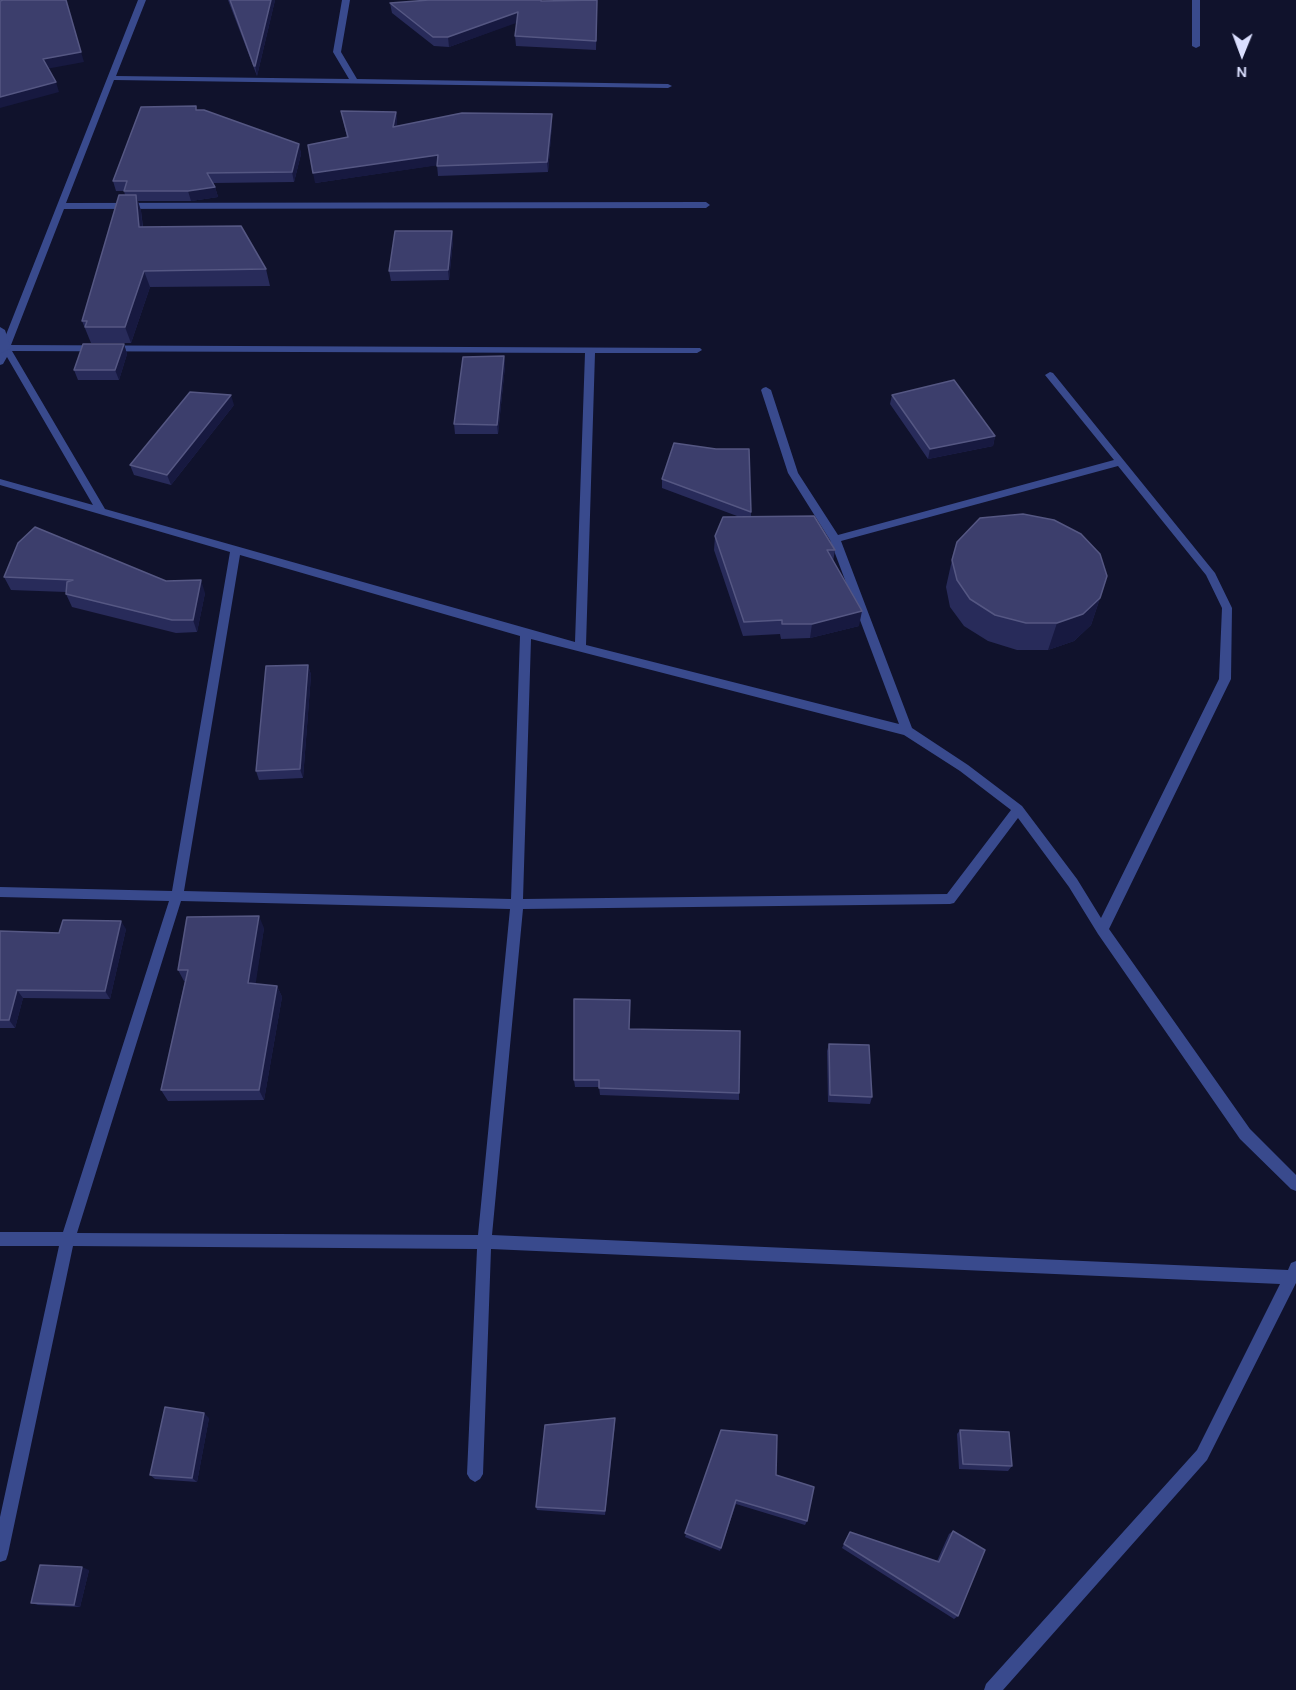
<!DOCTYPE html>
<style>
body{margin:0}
#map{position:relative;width:1296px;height:1690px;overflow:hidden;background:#10122c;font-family:Karla,sans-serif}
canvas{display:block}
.north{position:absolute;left:1212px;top:24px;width:60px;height:60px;-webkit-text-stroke:4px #10122c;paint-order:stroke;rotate:181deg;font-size:16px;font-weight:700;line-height:24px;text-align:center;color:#dbdfff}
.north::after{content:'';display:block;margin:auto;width:21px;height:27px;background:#dbdfff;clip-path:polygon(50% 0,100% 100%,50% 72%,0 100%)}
</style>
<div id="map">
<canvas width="1296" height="1690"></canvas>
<div class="north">N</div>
</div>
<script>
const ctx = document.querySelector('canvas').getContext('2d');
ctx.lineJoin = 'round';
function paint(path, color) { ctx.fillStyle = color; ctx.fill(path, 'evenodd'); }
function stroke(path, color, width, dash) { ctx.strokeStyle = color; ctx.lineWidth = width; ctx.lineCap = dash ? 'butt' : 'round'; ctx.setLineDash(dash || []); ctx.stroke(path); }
const minor = new Path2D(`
 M138,0h8l-30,76 233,3 -16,-27 9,-52h8l-9,52 16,27 311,5 4,2 -4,2 -554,-8 -48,123 640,-1 4,3 -4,3 -642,1 -53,136 689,3 2,2 -5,3h-102l-9,292 313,79 -69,-184 -42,-67 -27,-83 2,-2 3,-1 5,3 27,83 40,62 276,-75 -69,-85 5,-3 3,1 162,200 17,35 -1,71 -122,250 141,200 46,46v16l-5,-2 -51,-50 -142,-205 -29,-47 -51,-69 -64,85 -4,1 -427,5 -31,326 796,35 3,-7 5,-2v22l-89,177 -204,230h-19l2,-6 211,-234 83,-166 -789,-35 -8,225 -3,5 -5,3 -5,-3 -3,-5 10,-225 -404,-3 -65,308 -2,6 -6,2v-45l59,-271h-59v-14h63l106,-331 -169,-4v-10l172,4 58,-339 -230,-67v-6l93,26 -86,-148 -4,7 -3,1v-15zM12,351l573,2 -10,289 -470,-133zM1118,466l88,109 16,33 -3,71 -118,239 -24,-39 -55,-73 -54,-41 -56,-37 -71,-187zM240,555l280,81 -9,263 -327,-8zM531,639l373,96 56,36 51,39 -64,84 -424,5zM181,901l329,8 -32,326 -401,-2z
 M1192,0h8v46l-4,2 -4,-2z`);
const tertiary = new Path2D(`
 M0,327l5,3 6,18 -11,6z`);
const wall = new Path2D(`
 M228,0h47l-18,76z
 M541,1l56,9 -1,40 -80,-4 -1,-10 2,-14 -68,25 -15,-1 -42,-33 -2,-10z
 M197,110l102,34 2,10 -7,28 -81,1 2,4 3,10 -27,4h-53l3,10 2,16 123,42 4,17 -120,1 -19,56h-40l-9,-22 43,-126 -1,-4h-8l-3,-10z
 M341,111l55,1 1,10 -1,4 156,-12v10l-4,48 -110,4 -1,-11 -122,18 32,-46z
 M452,231l1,10 -4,39 -58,1 -2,-10z
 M124,344l3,10 -8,26h-41l-4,-10z
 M504,356l1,10 -7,68h-43l-1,-10z
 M892,395l103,41 -2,10 -65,13 -38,-55z
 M234,405l-63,80 -37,-10 -4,-10z
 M662,479l89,33v4l84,34 -2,12 26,64 -49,12 -29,1 -1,-5 -37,2 -29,-86 1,-14 22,-20 -75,-28z
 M952,560l148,38 -9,27 -17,16 -26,9h-31l-29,-9 -24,-15 -14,-19 -4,-20z
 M4,577l162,4 39,12 -8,39 -21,1 -104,-26 -6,-13v-2l-55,-2z
 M308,665l3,10 -8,103 -44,2 -3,-9z
 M264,928l-9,56 22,2 5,11 -18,103 -96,1 -7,-11 24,-109h-1l-6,-11z
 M126,929l-16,70 -87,-1 -8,30h-15v-97l59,2z
 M629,1029l110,64v7l-139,-5 -1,-8h-24l-1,-7z
 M829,1044l43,53 -2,7 -42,-2 -1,-51z
 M209,1418l-12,64 -42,-3 -5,-4z
 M615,1418v5l-10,92 -68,-5 -1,-3z
 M721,1430l55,45 31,46 -2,4 -69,-21 -16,47 -35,-14z
 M960,1430l52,36 -4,5 -49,-2 -2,-35z
 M953,1531l5,85 -4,3 -112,-71 8,-16 87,29 12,-27z
 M89,1570l-9,37 -42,-2 -7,-2z`);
const shadedWall = new Path2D(`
 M66,0l18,62 -38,7 -3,-10z
 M271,0h4l-18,76 -2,-10z
 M518,12l1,10 -70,25 -1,-10z
 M56,82l3,10 -59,16v-11z
 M396,112l1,10 -3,15 -1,-10z
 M552,114v10l-4,48 -1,-10z
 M299,144l2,10 -7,28 -2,-10z
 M438,155l1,10 -124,18 -2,-10z
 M215,187l3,10 -27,4 -3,-10z
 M136,195l5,16 3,32 -5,-16z
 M452,231l1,10 -4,39 -1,-10z
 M144,271l6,16 -19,56 -6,-16z
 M124,344l3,10 -8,26 -4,-10z
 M504,356l1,10 -7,68 -1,-9z
 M231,395l3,10 -63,80 -4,-10z
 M995,436l-2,10 -65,13 2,-10z
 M201,580l4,13 -8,39 -4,-12z
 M1100,598l-9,27 -17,16 -26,9 9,-27z
 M862,611l-3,15 -49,12 2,-14z
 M308,665l3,10 -8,103 -3,-9z
 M259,916l5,12 -10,67 -6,-12z
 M121,921l5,8 -16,70 -5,-8z
 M277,986l5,11 -18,103 -5,-10z
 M17,990l6,8 -8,30 -6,-8z
 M204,1413l5,5 -12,64 -5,-4z
 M615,1418v5l-10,92v-4z
 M82,1567l7,3 -9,37 -6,-2z`);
const building = new Path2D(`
 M3,0h63l15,52 -38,7 13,23 -56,15v-96z
 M230,0h41l-16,66h-1z
 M429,0h112v1l56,-1 -1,41 -81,-5 3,-24 -70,25h-15l-43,-34z
 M196,106v4h8l95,34 -7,28 -85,1 8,14 -27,4h-64l3,-10h-14l28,-74z
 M341,111l55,1 -3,15 69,-14 90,1 -5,48 -110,4 1,-11 -125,18 -5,-28 40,-8z
 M119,195h17l3,32 102,-1 25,43 -122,2 -19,56h-40l2,-6h-5z
 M395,231h57l-4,39 -59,1z
 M83,344h41l-9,26h-41z
 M504,356l-7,69 -43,-1 9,-67z
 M954,380l41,56 -65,13 -38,-54z
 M190,392l41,3 -64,80 -37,-10z
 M674,443l42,6h33l2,63 -89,-33z
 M1023,514l31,6 27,14 19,20 7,22 -7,22 -17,16 -26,9h-31l-31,-8 -25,-16 -13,-19 -5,-20 5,-18 23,-24z
 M814,516l21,34h-8l35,61 -50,13h-30v-4l-38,2 -29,-86 8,-19z
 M35,527l131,54 35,-1 -8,40h-21l-106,-26 1,-12 6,-2 -69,-3 14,-34z
 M308,665l-8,104 -44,2 10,-105z
 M259,916l-11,67 29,3 -18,104h-98l27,-120h-10l9,-53z
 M63,920l58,1 -16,70 -88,-1 -8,30h-9v-89l59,2z
 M574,999l56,1 -1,29 111,2 -1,62 -140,-5v-8h-25z
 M829,1044l40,1 3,52 -42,-2z
 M165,1407l39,6 -12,65 -42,-3z
 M615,1418l-10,93 -69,-4 9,-82z
 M721,1430l56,5 -1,40 38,12 -7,34 -71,-21 -15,48 -36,-15z
 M960,1430l49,2 3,34 -49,-2z
 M953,1531l32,19 -27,66 -114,-72 6,-12 89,30z
 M40,1565l42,2 -8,38 -43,-2z`);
paint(minor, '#394a8d');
paint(tertiary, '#394a8d');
paint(wall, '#282b5a');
paint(shadedWall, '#171940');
paint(building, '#3c3e6c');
stroke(building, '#555783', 1.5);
</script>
